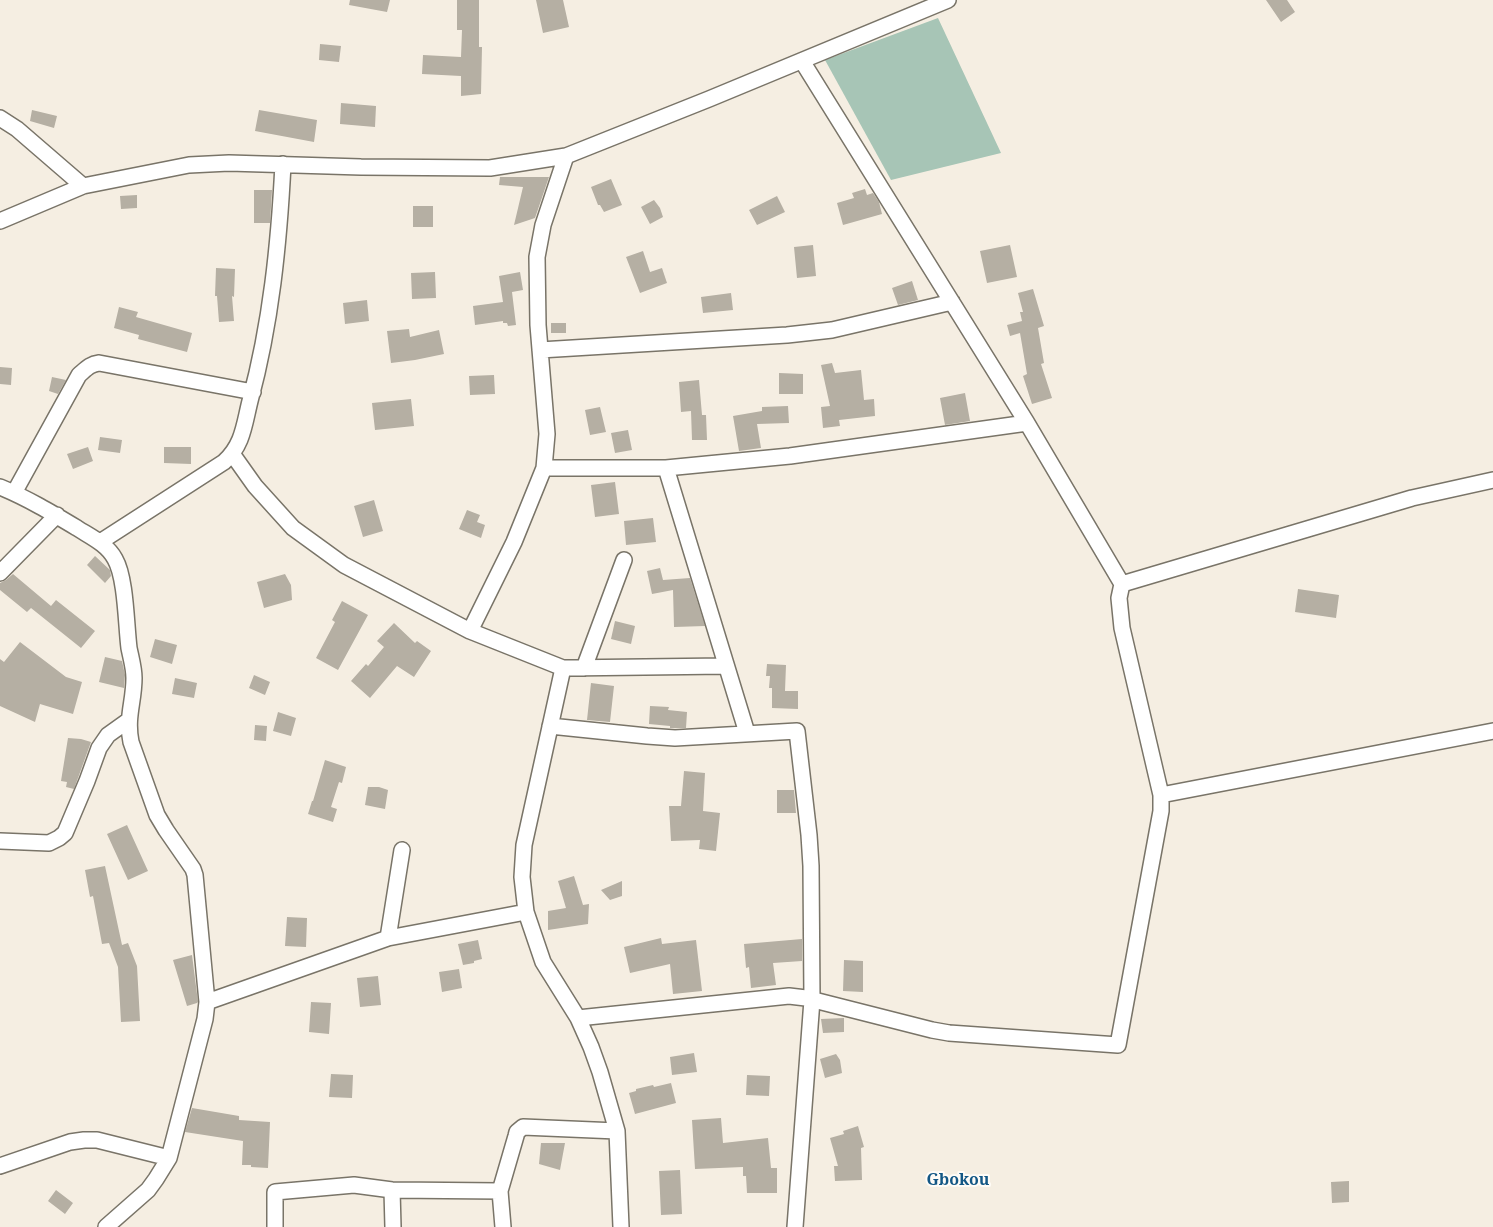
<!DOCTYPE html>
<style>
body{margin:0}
canvas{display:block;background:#f5eee2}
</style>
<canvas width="1493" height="1227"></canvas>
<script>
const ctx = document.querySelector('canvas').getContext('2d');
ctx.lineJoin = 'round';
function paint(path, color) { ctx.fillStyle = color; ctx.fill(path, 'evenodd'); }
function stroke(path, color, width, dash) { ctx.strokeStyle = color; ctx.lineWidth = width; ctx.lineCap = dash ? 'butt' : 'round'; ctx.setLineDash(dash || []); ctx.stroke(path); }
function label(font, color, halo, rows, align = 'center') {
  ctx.font = font + ' "Noto Serif",serif'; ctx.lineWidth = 4; ctx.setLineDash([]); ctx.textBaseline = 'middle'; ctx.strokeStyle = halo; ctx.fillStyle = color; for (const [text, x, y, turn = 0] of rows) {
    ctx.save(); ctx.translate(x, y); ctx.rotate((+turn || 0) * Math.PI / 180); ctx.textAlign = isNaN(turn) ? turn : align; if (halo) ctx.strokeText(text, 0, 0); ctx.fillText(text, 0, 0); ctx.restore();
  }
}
const green = new Path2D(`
 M938,18l63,135 -110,27 -66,-120z`);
const building = new Path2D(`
 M350,0h40l-3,12 -38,-7z
 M457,0h22v47h3l-1,47 -20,2v-20l-39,-2 1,-19 38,2 1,-27h-5z
 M536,0h27l6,27 -26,6z
 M1266,0h21l8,12 -14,10z
 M320,44l21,2 -2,16 -20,-2z
 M341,103l35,3 -1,21 -35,-3z
 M32,110l25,6 -3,12 -24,-7z
 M259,110l58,10 -3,22 -59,-11z
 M500,177h49l-14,41 -21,7 9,-38 -24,-2z
 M611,179l11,26 -18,7 -4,-7h-2l-7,-18z
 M865,189l2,6 6,-2 6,9 3,12 -39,11 -6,-22 17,-5 -2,-5z
 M254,190h18l-2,33h-16z
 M137,195v13l-16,1 -1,-13z
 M777,196l8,16 -28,13 -8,-15z
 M654,200l6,8 3,9 -13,7 -9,-17z
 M413,206h20v21h-20z
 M813,245l3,31 -19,2 -3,-31z
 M1010,245l7,32 -30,6 -7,-32z
 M643,251l7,21 12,-4 5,15 -27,10 -14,-36z
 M216,268l19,1 -1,28 -2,-1 2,25 -15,1 -2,-26h-2z
 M435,272l1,26 -24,1 -1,-26z
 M520,272l3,18 -11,2 4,33 -8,1 -1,-3h-4v-2l-28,4 -2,-19 30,-4 -4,-26z
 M912,281l6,19 -20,5 -6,-17z
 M1033,289l11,37 -6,2 6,35 -3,1 11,34 -20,6 -9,-28 4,-2 -7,-41 -10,3 -3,-11 15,-4 -2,-9h3l-5,-19z
 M731,293l2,17 -30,3 -2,-16z
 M367,300l2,21 -24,3 -2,-21z
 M119,307l19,5 -2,5 56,16 -5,19 -49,-13 1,-4 -25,-7z
 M551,323h15v10h-15z
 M409,329l1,8 29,-7 5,24 -29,6 -24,3 -4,-32z
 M832,363l3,10 26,-3 3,30 10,-1 1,17 -36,4 1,6 -17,2 -2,-21 9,-1 -9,-41z
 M0,367l12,1 -1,17 -11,-1z
 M779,373l24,1v20h-24z
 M494,375l1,19 -25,1 -1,-19z
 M52,377l14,3 -8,14 -9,-3z
 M699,380l3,35h4l1,25h-15l-1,-29 -10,1 -2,-30z
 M965,393l5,28 -25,4 -5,-27z
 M411,399l3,27 -39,4 -3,-27z
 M788,406l1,17 -32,1 4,24 -22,3 -6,-35 29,-5v-4z
 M600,407l6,25 -16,3 -5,-25z
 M628,430l4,20 -17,3 -4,-20z
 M100,437l22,3 -2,13 -22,-3z
 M88,447l5,14 -20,8 -6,-15z
 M164,447h27v17l-27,-1z
 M615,482l4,32 -24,3 -4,-32z
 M374,500l9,31 -20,6 -9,-31z
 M467,510l13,5 -3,7 8,3 -4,13 -22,-9z
 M653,518l3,24 -30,3 -2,-24z
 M95,556l15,14 1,6 -6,7 -18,-18z
 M660,568l3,12 27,-2 15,48 -31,1 -1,-37 -21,4 -5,-23z
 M13,574l38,32 5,-6 39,31 -14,17 -50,-40 -4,4 -27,-22v-7l6,-3z
 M285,574l6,11 1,15 -28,8 -7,-26z
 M1298,589l41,6 -3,23 -41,-6z
 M342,601l26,14 -30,55 -22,-12 19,-36 -3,-2z
 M615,621l20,5 -4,18 -20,-5z
 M394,623l21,20 2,-2 14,10 -17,26 -17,-11 -27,32 -19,-17 15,-17 2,2 16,-19 -7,-6z
 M155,639l22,6 -5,19 -22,-7z
 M20,642l46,35 16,5 -9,32 -33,-10 -5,18 -35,-16v-47l4,3z
 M105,657l17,4 3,14 -1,13 -25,-6z
 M767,664l19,1 -1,26h13v18l-26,-1v-20h-3l1,-12h-4z
 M254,675l16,7 -5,13 -16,-7z
 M175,678l22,5 -3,15 -22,-4z
 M591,683l23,3 -4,36 -23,-2z
 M650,706l19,1 -1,3 19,2 -1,16h-16v-2l-21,-2z
 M278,712l18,6 -5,18 -18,-5z
 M255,725l12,1 -1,15 -12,-1z
 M68,738l13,1 10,3 -17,47 -8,-2 1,-5 -6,-1z
 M325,760l21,7 -4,16 -3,-1 -8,25 6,2 -4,13 -25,-8 4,-13h1z
 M684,771l21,2 -2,38 17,2 -4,38 -17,-2 1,-9 -29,1 -2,-35h12z
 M368,787h11l9,3 -3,19 -20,-4z
 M777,790h17l2,23h-19z
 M127,825l21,46 -20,9 -21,-46z
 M105,866l17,79 6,-2 9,23 3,55 -19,1 -3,-55 -9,-24 -7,1 -9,-48 -3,1 -5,-27z
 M574,876l9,29 6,-1 -1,20 -40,6v-19l18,-3 -8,-27z
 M622,881v15l-12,4 -9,-10z
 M287,917l20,1 -1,29 -21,-1z
 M661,938l1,6 34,-4 6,51 -29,3 -3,-30 -40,9 -6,-26z
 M802,939v22l-29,2 3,22 -25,3 -2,-21 -3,1 -2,-24z
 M478,940l4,19 -8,2v2l-11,2 -5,-21z
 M192,955l6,47 -1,1 -10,3 -14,-46z
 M844,960l19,1v31l-20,-1z
 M459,969l3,19 -20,4 -3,-20z
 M378,976l3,29 -21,2 -3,-29z
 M311,1002l20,1 -2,31 -20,-2z
 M844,1018v14l-21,1 -2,-14z
 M694,1053l3,19 -25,3 -2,-18z
 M836,1054l4,6 2,13 -17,5 -5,-19z
 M331,1074l22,1 -1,23 -23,-1z
 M747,1075l23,1 -1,20 -23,-1z
 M671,1083l5,20 -41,11 -6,-21 7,-2v-2l17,-4 1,2z
 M192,1108l47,8v4l31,2 -2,46 -17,-1v-2h-9l1,-24 -58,-9z
 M721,1118l2,25 45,-5 3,30h6v25h-30l-1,-17h-3v-9l-48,2 -3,-49z
 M858,1126l6,21 -3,1 1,32 -27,1 -1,-15h4l-8,-28 14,-4 -1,-3z
 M541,1143h24l-5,27 -21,-6z
 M680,1170l2,44 -21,1 -2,-44z
 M1349,1181v21l-17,1 -1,-21z
 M56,1190l17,13 -8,11 -17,-13z`);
const minor = new Path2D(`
 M802,61l225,362 95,161 290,-86 81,-18
 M0,118l17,11 66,57
 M0,221l83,-35 106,-21 40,-2 132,4 129,1 76,-12 143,-57 239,-99
 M540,350l247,-15 45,-5 120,-28
 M233,455l22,31 38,42 51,37 126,66 93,37 163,-2
 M544,468h122l124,-12 237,-33
 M666,468l81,265
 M0,487c27,11 52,26 77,41 14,9 30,16 38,31 11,19 11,65 14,89 2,10 5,20 5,30 0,24 -8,39 -3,64l26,73 9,15 27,39 2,6 12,127 -2,17 -36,139 -13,21 -8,11 -42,37
 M14,493l65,-118c7,-6 11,-11 20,-12l154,29
 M100,542l124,-80c19,-17 20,-37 26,-61 21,-78 29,-157 33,-237
 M0,573l57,-58
 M1122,584l-3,14 3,30 39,167 332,-64
 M470,631l44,-89 30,-74 3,-34 -9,-109 -1,-68 6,-32 23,-69
 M563,668l-39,177 -2,32 4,35 17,50 35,56 13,29 9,25 17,59 4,96
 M584,668l40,-108
 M550,726l97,10 28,2 122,-7 12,104 2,31 1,134 -17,227
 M0,841l49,2 10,-5 6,-5 22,-52 12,-33 9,-13 21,-15
 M388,938l14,-88
 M207,1002l181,-64 138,-26
 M578,1018l211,-22 17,2 126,32 17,3 169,12 43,-234v-16
 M0,1166l70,-24 14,-2h13l72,18
 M392,1190l1,37
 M275,1227v-35l79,-7 38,5 108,1
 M503,1227l-3,-36 16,-55 1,-4 6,-5 94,4`);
const quarterNames = [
 ["Gbokou",958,1180]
];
paint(green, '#a7c5b6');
paint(building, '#b5afa3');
stroke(minor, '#797468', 18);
stroke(minor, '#fff', 15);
label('bold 16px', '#135785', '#fffcf7', quarterNames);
</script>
